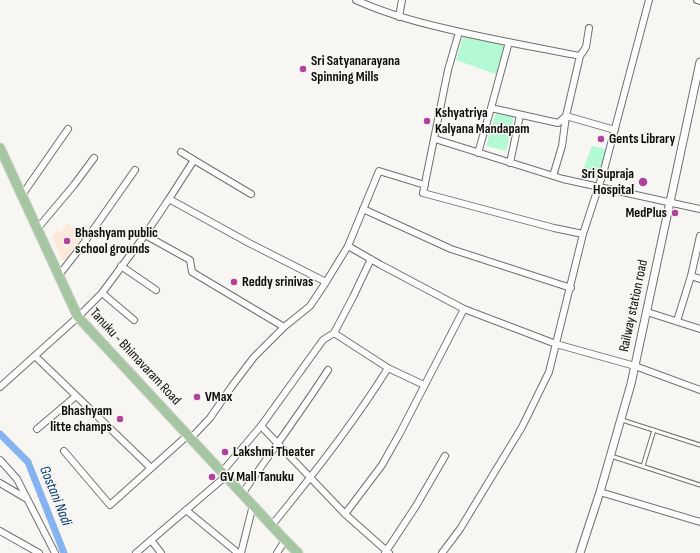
<!DOCTYPE html>
<style>
body{margin:0}
canvas{display:block;background:#f8f6f2}
</style>
<canvas width="700" height="553"></canvas>
<script>
const ctx = document.querySelector('canvas').getContext('2d');
ctx.lineJoin = 'round';
function paint(path, color) { ctx.fillStyle = color; ctx.fill(path, 'evenodd'); }
function stroke(path, color, width, dash) { ctx.strokeStyle = color; ctx.lineWidth = width; ctx.lineCap = dash ? 'butt' : 'round'; ctx.setLineDash(dash || []); ctx.stroke(path); }
function label(font, color, halo, rows, align = 'center') {
  ctx.font = font + ' "Sofia Sans Condensed",sans-serif'; ctx.lineWidth = 3; ctx.setLineDash([]); ctx.textBaseline = 'middle'; ctx.strokeStyle = halo; ctx.fillStyle = color; for (const [text, x, y, turn = 0] of rows) {
    ctx.save(); ctx.translate(x, y); ctx.rotate((+turn || 0) * Math.PI / 180); ctx.textAlign = isNaN(turn) ? turn : align; if (halo) ctx.strokeText(text, 0, 0); ctx.fillText(text, 0, 0); ctx.restore();
  }
}
const education = new Path2D(`
 M67,223l17,13 -18,24 -4,1 -10,-25 5,-5 4,1z`);
const green = new Path2D(`
 M463,36l42,9 -7,30 -42,-15z
 M496,113l18,4 -8,34 -20,-5z
 M592,146l14,3 -6,30 -19,-4z`);
const canal = new Path2D(`
 M0,434l28,28 36,91`);
const service = new Path2D(`
 M622,420l78,25
 M611,456l89,29
 M643,466l11,-36`);
const minor = new Path2D(`
 M356,0c28,13 57,21 87,28 45,11 91,19 137,28l-14,60 49,14
 M697,0l3,1
 M399,17l3,-17
 M459,32l-11,38 -25,123 131,35 29,6
 M509,42l-18,66 67,15 8,-7
 M580,56l6,-9 3,-19
 M435,139l128,40 137,30
 M181,152l13,8
 M478,153l13,-45
 M510,163l10,-48
 M553,176l9,-30 4,-30
 M425,185l-46,-14 -31,75 33,19 83,44 92,35 79,22 65,24
 M251,194l-57,-34 -25,39 80,44 77,39
 M22,195l46,-66
 M363,209l88,40 120,39
 M37,229l37,-44 20,-27
 M145,235l24,-36
 M121,266l35,24
 M59,275l22,-28 54,-77
 M691,276l9,3
 M102,293l32,27
 M647,312l53,17
 M677,321l14,-45 9,-40
 M334,333l54,35 36,17
 M35,356l116,112
 M0,387l78,-70 24,-24 43,-58 45,25 2,12 92,55
 M261,426l84,88 44,39
 M37,429l39,-33
 M191,438l19,-20 22,-32 22,-29 30,-30 26,-21 16,-24 22,-36
 M64,451l46,54 78,-70
 M0,460l17,19 38,74
 M222,472l39,-46 62,-86 11,-7 19,-36 18,-38
 M0,483l27,16
 M600,492l100,30
 M242,494c29,-42 59,-82 86,-124
 M186,510l52,43
 M345,514l37,-49 18,-32 64,-124
 M272,525c41,-50 82,-102 116,-157
 M0,531l39,22
 M151,540l10,13
 M136,553l90,-77
 M241,553l12,-48
 M277,553l8,-13
 M385,553l31,-47 29,-50
 M442,553l18,-24 62,-102 27,-55 34,-138 21,-64 45,-170`);
const tertiary = new Path2D(`
 M580,553l20,-61 31,-108 69,-322`);
const primary = new Path2D(`
 M0,148l78,169 207,223 13,13`);
const markers = [
 [303,69,4,"#b3419b"],
 [427,121,4,"#b3419b"],
 [601,139,4,"#b3419b"],
 [643,182,5,"#b3419b"],
 [675,213,4,"#b3419b"],
 [67,241,4,"#b3419b"],
 [234,282,4,"#b3419b"],
 [197,397,4,"#b3419b"],
 [120,419,4,"#b3419b"],
 [225,452,4,"#b3419b"],
 [212,477,4,"#b3419b"]
];
const poiNames = [
 ["Sri Satyanarayana",311,61],
 ["Spinning Mills",311,77],
 ["Kshyatriya",435,113],
 ["Kalyana Mandapam",435,129],
 ["Gents Library",609,139],
 ["Sri Supraja",634,174,"right"],
 ["Hospital",634,190,"right"],
 ["MedPlus",667,213,"right"],
 ["Bhashyam public",75,233],
 ["school grounds",75,249],
 ["Reddy srinivas",242,282],
 ["VMax",205,397],
 ["Bhashyam",112,411,"right"],
 ["litte champs",112,427,"right"],
 ["Lakshmi Theater",233,452],
 ["GV Mall Tanuku",220,477]
];
const streetNames = [
 ["Railway station road",634,306,-78],
 ["Tanuku - Bhimavaram Road",135,357,47]
];
const waterNames = [
 ["Gostani Nadi",55,496,68]
];
paint(education, '#fde8da');
paint(green, '#b3fad4');
stroke(canal, '#85b2f1', 7);
stroke(service, '#72706d', 5);
stroke(minor, '#72706d', 8);
stroke(tertiary, '#72706d', 9);
stroke(primary, '#d3d3d3', 11);
stroke(service, '#fff', 3);
stroke(minor, '#fff', 6);
stroke(tertiary, '#fff', 7);
stroke(primary, '#a6c6a1', 9);
for (const [x, y, r, color] of markers) { const dot = new Path2D(); dot.arc(x, y, r, 0, 2 * Math.PI); ctx.fillStyle = color; ctx.fill(dot); stroke(dot, '#f8f6f2', 1.5); }
label('bold 14px', '#0c0c0a', '#f8f6f2', poiNames, 'left');
label('14px', '#0c0c0a', '#f8f6f2', streetNames);
label('italic 15px', '#023a7e', '#f8f6f2', waterNames);
</script>
